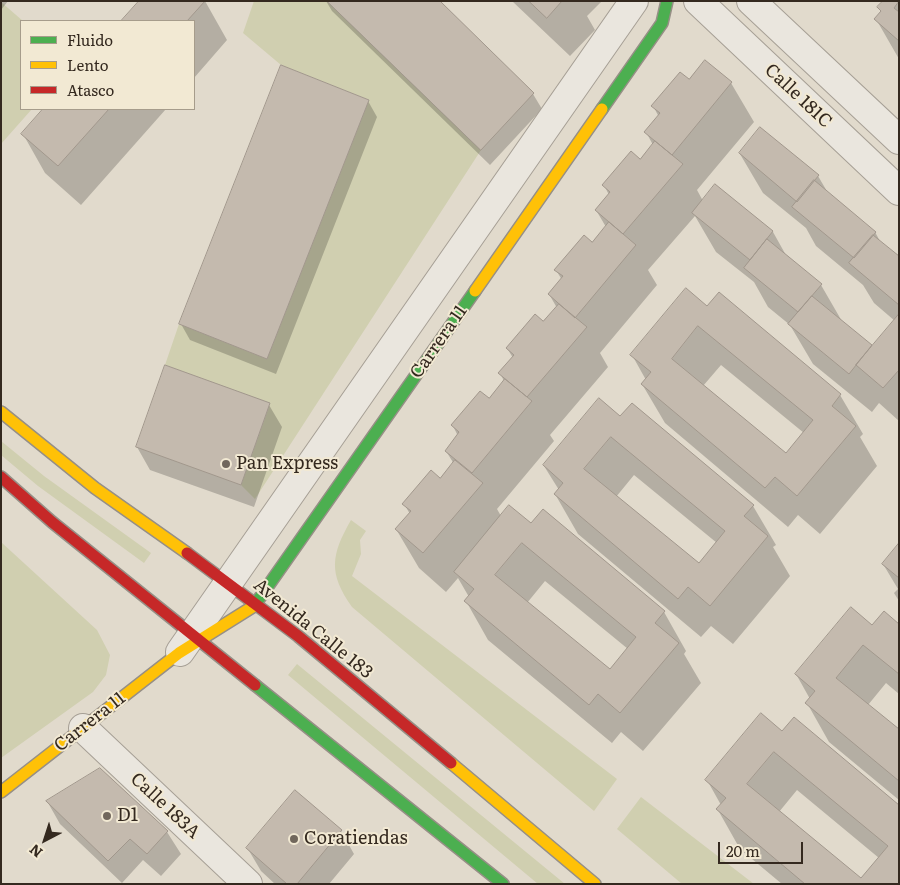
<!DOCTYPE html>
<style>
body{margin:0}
#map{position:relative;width:900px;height:885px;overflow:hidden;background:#e1dacc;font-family:Literata,serif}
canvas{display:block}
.frame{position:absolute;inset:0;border:2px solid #34291f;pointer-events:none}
.legend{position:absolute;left:20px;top:20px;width:175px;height:90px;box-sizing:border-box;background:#f2e9d3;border:1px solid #a69c8b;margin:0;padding:6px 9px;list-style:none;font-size:15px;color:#34291f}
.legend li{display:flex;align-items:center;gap:10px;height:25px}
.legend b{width:25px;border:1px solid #a69c8b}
.north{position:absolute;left:20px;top:815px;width:50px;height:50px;-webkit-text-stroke:4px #f2e9d3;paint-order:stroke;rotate:220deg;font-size:14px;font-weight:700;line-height:20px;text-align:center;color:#34291f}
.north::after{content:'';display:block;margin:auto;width:18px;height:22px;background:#34291f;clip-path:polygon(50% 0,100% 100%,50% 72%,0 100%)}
.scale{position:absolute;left:718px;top:842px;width:85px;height:22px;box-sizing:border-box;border:2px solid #34291f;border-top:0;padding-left:6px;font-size:15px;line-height:18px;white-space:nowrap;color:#34291f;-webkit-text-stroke:4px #f2e9d3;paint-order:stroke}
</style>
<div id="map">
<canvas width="900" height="885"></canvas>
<div class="frame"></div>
<ul class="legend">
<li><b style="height:6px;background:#4caf50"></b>Fluido</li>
<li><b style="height:6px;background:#ffc107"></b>Lento</li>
<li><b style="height:6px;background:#c62828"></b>Atasco</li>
</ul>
<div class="north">N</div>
<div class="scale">20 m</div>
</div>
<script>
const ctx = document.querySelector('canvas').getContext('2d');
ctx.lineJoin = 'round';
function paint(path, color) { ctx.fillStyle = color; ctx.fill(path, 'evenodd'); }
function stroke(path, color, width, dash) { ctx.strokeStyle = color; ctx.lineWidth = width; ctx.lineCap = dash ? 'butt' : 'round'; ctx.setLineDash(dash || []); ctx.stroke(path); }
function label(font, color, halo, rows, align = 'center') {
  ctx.font = font + ' Literata,serif'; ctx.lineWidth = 4; ctx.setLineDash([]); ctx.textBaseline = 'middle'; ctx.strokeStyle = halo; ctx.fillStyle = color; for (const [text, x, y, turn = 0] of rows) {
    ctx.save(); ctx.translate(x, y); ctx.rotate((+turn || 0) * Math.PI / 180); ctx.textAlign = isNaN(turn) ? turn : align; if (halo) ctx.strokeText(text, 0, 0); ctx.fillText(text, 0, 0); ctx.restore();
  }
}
const green = new Path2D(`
 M254,1h73l154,149 -226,349 -14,-14 29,-81 -105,-39 14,-41 88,35 102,-259 -88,-35 -38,-32z
 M1,2l22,19h-2v88h11l-31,35z
 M1,441l43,35 107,77 -7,10 -106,-77 -37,-31z
 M351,520l15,11 -6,9 1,14 -9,22 265,203 -23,32 -242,-204c-24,-34 -21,-52 -1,-87z
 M1,542l96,88 13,25 -4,20 -13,17 -92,66z
 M297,664l268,220h-27l-250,-209z
 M641,797l113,87h-72l-65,-55z`);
const shadow = new Path2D(`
 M1,1h7l-7,9z
 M140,1h65l22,39 -33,38v-57h-71z
 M326,1h112l95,93 9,15 -52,56 -158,-154z
 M512,1h90l-15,15 8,14 -25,26z
 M899,1v58l-23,-40 5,-7 -2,-4z
 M689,81l42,2 23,39 -57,68 6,11 12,-15 58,46 14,25 34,28 22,38 29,24 23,-26 -21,-18 -11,-18 -47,-39 -10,-18 -43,-35 -23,-39 78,22 10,17 47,39 6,11 18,15v163l-20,-18 -7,9 -59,-48 -23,-39 -22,-18 -14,-25 -38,-30 -21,-36 -47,54 9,15 -57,68 8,14 -58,68 4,6 -57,68 4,7 30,9 133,87 22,39 -2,3 17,29 -58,68 -22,-19 -9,11 -124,-103 -22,-39 3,-4 -11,-19 -12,14 -27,-24 -23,-39 14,-15 -6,-10 37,-25 13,-15 -8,-13 12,-15 -5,-10 36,-27 15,-18 -4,-8 13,-15 -6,-10 37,-25 13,-15 -8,-14 13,-14 -6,-10 36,-26 14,-17 -10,-17 13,-15 -5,-10 36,-25 13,-15 -7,-13 13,-15 -6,-11zM545,581l83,68 -18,22 -83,-68z
 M368,101l9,16 -101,257 -86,-34 -9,-16z
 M45,109h121l-85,96 -36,-32 -22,-39z
 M708,308l132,87 23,39 -3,3 17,29 -57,68 -22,-19 -10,12 -123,-104 -23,-39 4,-4 -14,-25zM721,365l83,68 -18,22 -83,-69z
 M269,405l13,22 -28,80 -104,-37 -13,-23z
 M620,418l133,88 23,39 -3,2 17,29 -57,68 -22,-18 -10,11 -123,-103 -23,-40 4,-4 -15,-24zM634,475l83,68 -18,22 -83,-68z
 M899,545v56l-5,-8 4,-4 -15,-25z
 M899,625v69l-13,-11 -18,22 31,25v70l-70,-58 -22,-39 3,-4 -14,-25 76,-47z
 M783,733l116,73v78h-117l-42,-35 -22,-39 3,-5 -14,-25zM797,790l82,68 -17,22 -83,-68z
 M100,769l67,63 14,22 -20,22 -18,-16 -21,23 -62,-59 -13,-23z
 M341,831l13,23 -25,30h-54l-14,-13 -13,-22z`);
const building = new Path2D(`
 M139,1h66l-18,20h-66z
 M327,1h113l94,92 -53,57z
 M529,1h33l-15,17z
 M883,1h16l-5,7 5,4v29l-25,-22 7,-8 -4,-4z
 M705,60l27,22 -60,73 -28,-23 16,-19 -9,-7 29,-34 9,7z
 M281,65l88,35 -102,259 -88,-35z
 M43,109h66l-51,57 -37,-32z
 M760,127l59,48 -22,27 -58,-49z
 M655,141l28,23 -60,70 -28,-24 15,-18 -8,-7 29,-34 9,8z
 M814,180l62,52 -22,26 -62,-51z
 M715,184l58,47 -23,29 -58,-47z
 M609,222l27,23 -61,73 -27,-24 15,-18 -9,-6 30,-35 8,7z
 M873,235l26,21v49l-50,-42z
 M767,239l55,45 -24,28 -54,-44z
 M686,288l21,18 12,-14 122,102 -9,12 24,20 -59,70 -22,-19 -10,11 -124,-104 10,-12 -21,-17zM698,326l115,94 -27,33 -114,-94z
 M812,296l60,49 -23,29 -61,-50z
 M559,304l28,23 -60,70 -29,-24 16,-18 -8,-7 29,-34 8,7z
 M899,314v56l-16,18 -27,-23z
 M165,365l105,38 -29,82 -105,-38z
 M505,379l27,22 -60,72 -27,-22 14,-19 -8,-7 29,-34 9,7z
 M599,398l21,18 12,-13 122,102 -10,11 24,20 -58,70 -22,-19 -10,12 -124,-105 9,-11 -20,-18zM611,437l114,94 -26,32 -115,-94z
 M455,460l28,23 -60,70 -28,-24 16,-18 -9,-7 29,-34 9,8z
 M509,505l22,18 12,-14 122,102 -10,12 24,20 -59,70 -22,-19 -9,11 -125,-104 10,-12 -20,-17zM522,543l114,94 -26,32 -115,-94z
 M899,543v35l-17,-14z
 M851,607l21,18 12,-14 15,13v50l-36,-29 -27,33 63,51v52l-94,-78 10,-12 -20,-17z
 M761,713l21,18 12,-14 105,88v79h-94l-89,-75 10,-11 -21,-18zM774,752l114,94 -27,32 -114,-94z
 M100,768l68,63 -21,23 -17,-15 -22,22 -62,-60z
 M295,790l47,40 -45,54h-10l-41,-36z`);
const street = new Path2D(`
 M698,1l201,190
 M751,1l148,139
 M180,652l454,-651
 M83,728l165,156`);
const fast = new Path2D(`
 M602,109l60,-86 5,-22
 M254,606l221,-315
 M255,685l248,199`);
const slow = new Path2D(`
 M475,291l127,-182
 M1,412l94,76 92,65
 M451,763l144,121
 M1,792l178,-139 75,-47`);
const jam = new Path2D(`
 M1,477l51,45 203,163
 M187,553l111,83 153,127`);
const markers = [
 [226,464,5,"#71675c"],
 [107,816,5,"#71675c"],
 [294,839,5,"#71675c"]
];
const streetNames = [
 ["Calle 181C",798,96,43],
 ["Carrera 11",439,342,-55],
 ["Avenida Calle 183",313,629,39],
 ["Carrera 11",90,722,-38],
 ["Calle 183A",165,806,43]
];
const poiNames = [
 ["Pan Express",236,464],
 ["D1",117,816],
 ["Coratiendas",304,839]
];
paint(green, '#d0cfb0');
paint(shadow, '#0003');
paint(building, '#c4baae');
stroke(building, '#a1978c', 1);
stroke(street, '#a69f95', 30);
stroke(fast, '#968f86', 14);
stroke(slow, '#968f86', 14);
stroke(jam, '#968f86', 14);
stroke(street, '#eae6de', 28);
stroke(fast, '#4caf50', 11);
stroke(slow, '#ffc107', 11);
stroke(jam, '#c62828', 11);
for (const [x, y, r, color] of markers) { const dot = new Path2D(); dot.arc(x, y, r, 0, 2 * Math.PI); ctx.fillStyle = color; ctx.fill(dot); stroke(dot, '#f2e9d3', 2); }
label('18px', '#34291f', '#f2e9d3', streetNames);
label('18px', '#34291f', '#f2e9d3', poiNames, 'left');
</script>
